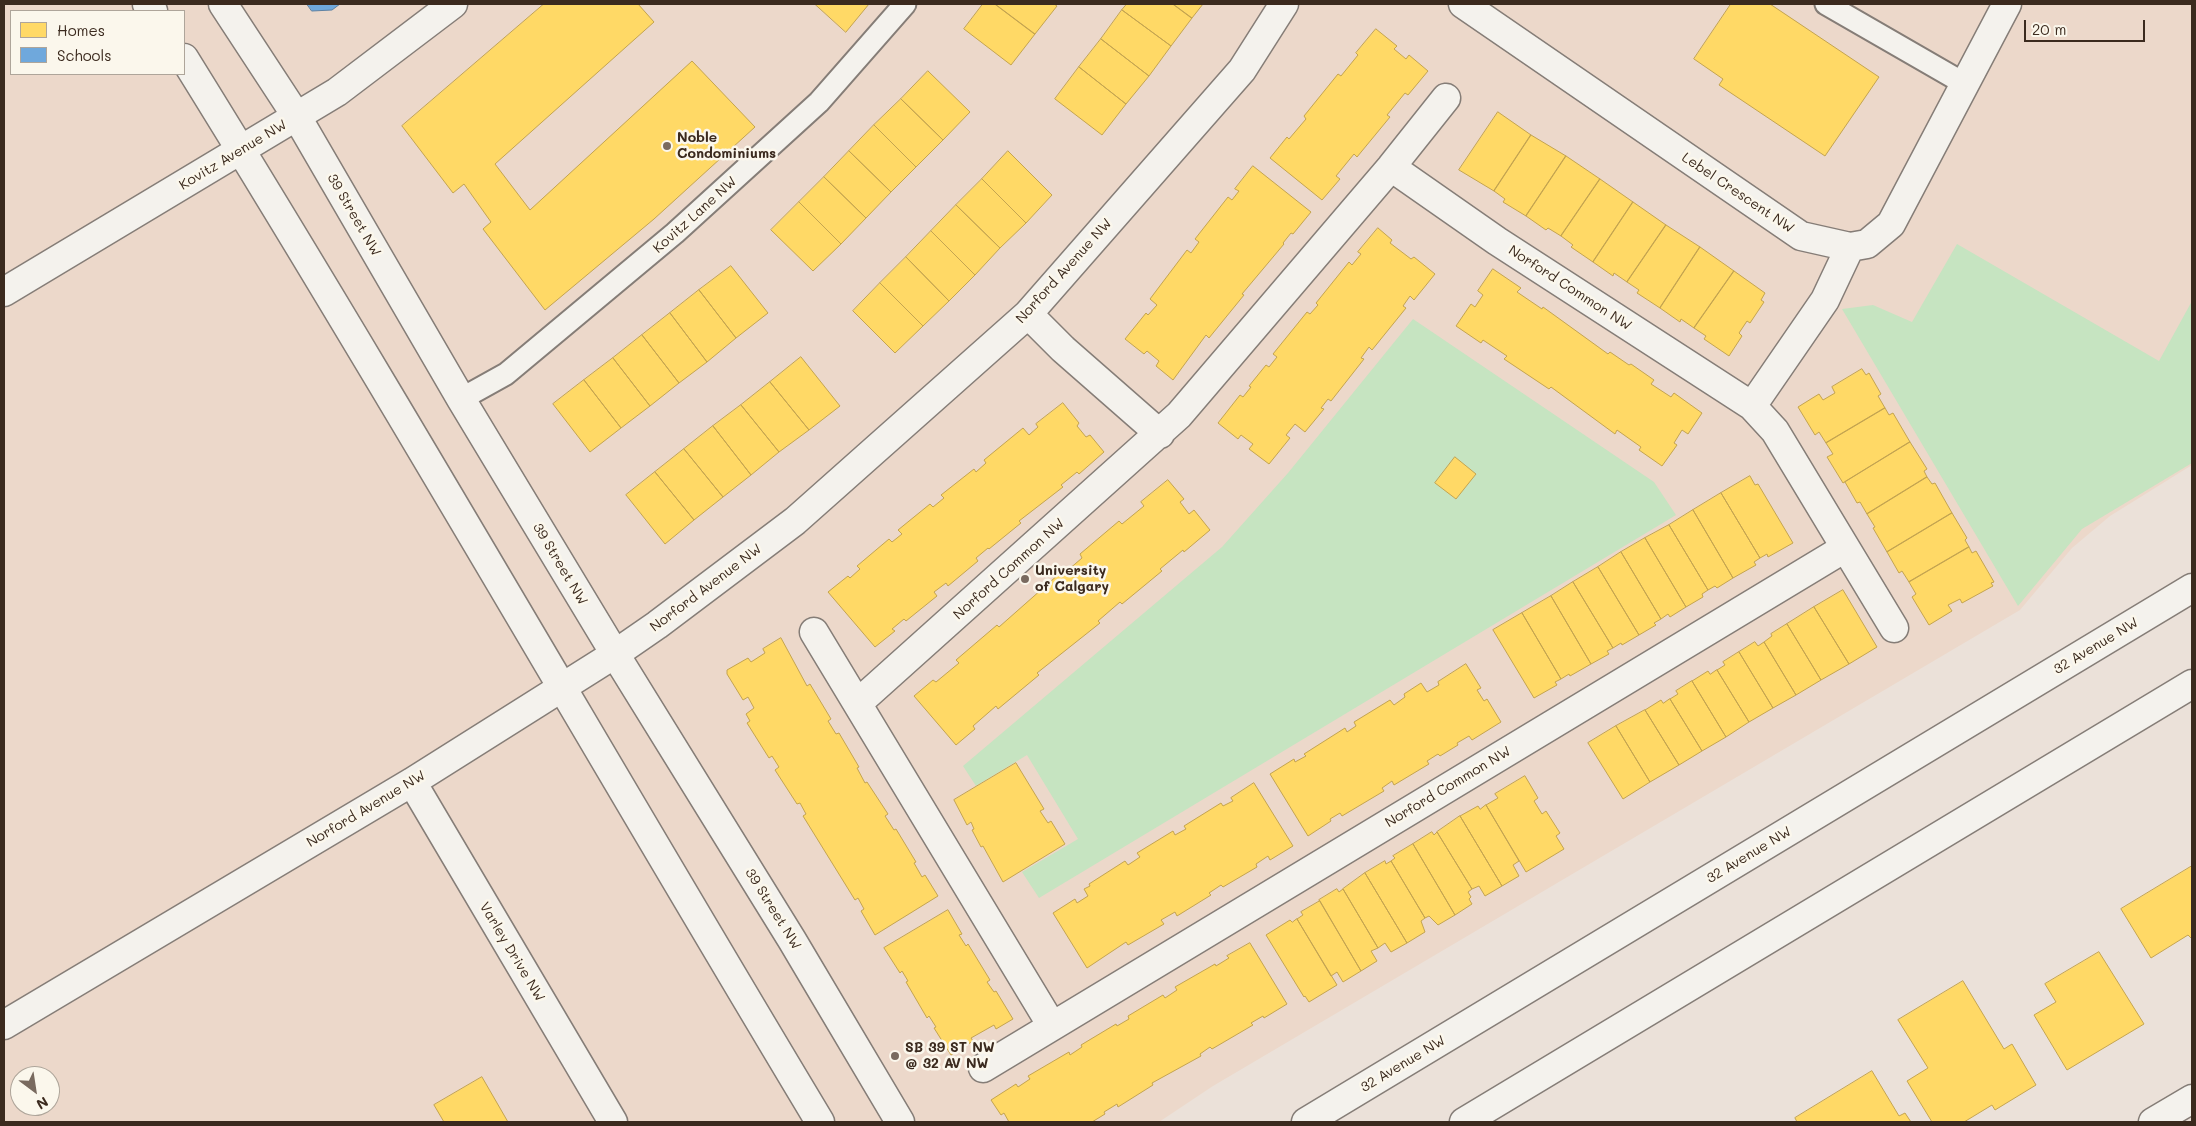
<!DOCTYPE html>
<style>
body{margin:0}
#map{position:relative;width:2196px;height:1126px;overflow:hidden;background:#ebe1d9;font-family:Mali,sans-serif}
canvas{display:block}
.frame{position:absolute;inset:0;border:5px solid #3b2a1e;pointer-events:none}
.legend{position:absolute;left:10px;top:10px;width:175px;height:65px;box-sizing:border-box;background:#fbf7ec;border:1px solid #aea59a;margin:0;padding:6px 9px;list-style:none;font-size:15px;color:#3b2a1e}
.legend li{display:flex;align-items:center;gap:10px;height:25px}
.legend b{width:25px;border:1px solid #aea59a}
.north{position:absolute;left:10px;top:1066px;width:50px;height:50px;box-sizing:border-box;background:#fbf7ec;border:1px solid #aea59a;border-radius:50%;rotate:149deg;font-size:14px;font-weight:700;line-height:20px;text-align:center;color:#3b2a1e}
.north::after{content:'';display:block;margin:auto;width:18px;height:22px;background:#796a5f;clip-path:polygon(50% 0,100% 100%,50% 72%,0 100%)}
.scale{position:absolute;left:2024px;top:20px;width:121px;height:22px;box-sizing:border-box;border:2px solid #3b2a1e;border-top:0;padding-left:6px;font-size:15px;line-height:18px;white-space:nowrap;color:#3b2a1e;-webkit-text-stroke:4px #fbf7ec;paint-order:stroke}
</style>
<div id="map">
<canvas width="2196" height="1126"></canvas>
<div class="frame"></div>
<ul class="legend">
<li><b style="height:14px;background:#ffd966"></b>Homes</li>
<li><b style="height:14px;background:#6fa8dc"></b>Schools</li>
</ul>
<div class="north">N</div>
<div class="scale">20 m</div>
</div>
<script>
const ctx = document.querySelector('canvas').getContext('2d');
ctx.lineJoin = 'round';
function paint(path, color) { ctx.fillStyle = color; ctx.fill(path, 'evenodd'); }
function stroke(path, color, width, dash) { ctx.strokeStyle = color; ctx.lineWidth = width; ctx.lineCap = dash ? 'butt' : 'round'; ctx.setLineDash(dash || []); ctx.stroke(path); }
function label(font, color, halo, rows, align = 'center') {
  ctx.font = font + ' Mali,sans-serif'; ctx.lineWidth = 5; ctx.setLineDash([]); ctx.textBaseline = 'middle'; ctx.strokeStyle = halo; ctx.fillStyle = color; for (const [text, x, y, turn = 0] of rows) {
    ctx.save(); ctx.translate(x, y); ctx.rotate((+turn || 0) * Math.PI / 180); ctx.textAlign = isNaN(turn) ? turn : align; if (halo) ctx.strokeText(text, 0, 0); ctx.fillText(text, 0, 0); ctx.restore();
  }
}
const built = new Path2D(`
 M4,4h2188v461l-82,51 -38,32 -52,62 -807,476 -54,36h-1155zM11,11h173v63h-173zM20,1076h30v30h-30z`);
const green = new Path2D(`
 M1957,244l202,117 33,-60v162l-110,66 -64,77 -176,-297 31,-4 39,17z
 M1413,319l241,163 22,33 -637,383 -17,-26 56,-33 -51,-84 -51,31 -13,-20 259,-219 66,-74z`);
const homes = new Path2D(`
 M544,4h94l16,18 -159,142 35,46 162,-149 63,66 -101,92 -109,91 -62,-81 8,-7 -27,-38 -11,9 -51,-67z
 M815,4h54l-23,28z
 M983,4h12l40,30 -24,31 -47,-36z
 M995,4h59l3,2 -22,28z
 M1127,4h46l19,14 -21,28 -49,-36z
 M1173,4h30l-11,14z
 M1731,4h39l109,73 -54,79 -106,-71 4,-6 -29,-20z
 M1122,10l49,36 -22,30 -48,-37z
 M1376,29l21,17 -3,3 12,10 3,-4 19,16 -20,24 -3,-2 -18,22 3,2 -33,40 -3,-3 -18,22 4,3 -18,21 -52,-42 17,-21 2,2 17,-20 -2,-3 34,-42 3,2 17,-21 -2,-2z
 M1101,39l48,37 -23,28 -47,-37z
 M1079,67l47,37 -24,31 -47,-36z
 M928,71l42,41 -27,28 -42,-41z
 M901,99l42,41 -27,27 -42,-42z
 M1498,112l33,23 -37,56 -35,-21z
 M874,125l42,42 -25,25 -42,-41z
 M1531,135l35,21 -40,60 -23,-14 2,-3 -11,-8z
 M849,151l42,41 -25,26 -42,-41z
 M1008,151l44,44 -26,28 -44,-44z
 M1566,156l34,23 -39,57 -13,-8 -2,2 -20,-14z
 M1253,166l58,46 -18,22 -2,-1 -8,10 1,1 -42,50 2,1 -35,43 -3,-3 -33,45 -17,-14 3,-5 -12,-10 -3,3 -19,-15 21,-26 2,2 9,-10 -7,-6 37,-49 4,3 8,-11 -4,-3 33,-42 4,3 7,-9 -4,-2z
 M824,177l42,41 -25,26 -42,-42z
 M982,179l44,44 -26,25 -44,-43z
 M1600,179l33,23 -40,60 -22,-15 2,-2 -12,-9z
 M799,202l42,42 -28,27 -42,-41z
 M1633,202l33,23 -39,57 -13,-9 -1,3 -20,-14z
 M956,205l44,43 -25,27 -44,-44z
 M1666,225l34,22 -40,61 -23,-15 2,-3 -12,-8z
 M1378,228l14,12 -2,3 21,16 3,-2 21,17 -21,26 -4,-4 -7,10 3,2 -34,42 -3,-3 -8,11 3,1 -33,42 -3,-2 -7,9 3,1 -19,23 -10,-8 -9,11 4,3 -21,26 -20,-15 4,-5 -12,-9 -3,4 -20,-16 22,-28 3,2 8,-10 -2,-1 17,-21 3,2 8,-10 -4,-3 34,-42 3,2 8,-9 -2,-2 33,-41 3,3 9,-11 -3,-2z
 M931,231l44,44 -26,26 -43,-44z
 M1700,247l34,24 -40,57 -13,-9 -1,3 -20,-14z
 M906,257l43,44 -26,25 -43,-43z
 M731,266l37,47 -32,25 -37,-48z
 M1493,269l28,19 -4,4 25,17 1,-2 65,47 2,-2 19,13 2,-1 23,16 -3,4 20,13 3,-4 28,20 -14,21 -6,-4 -8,13 3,2 -15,21 -23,-16 2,-3 -24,-17 -2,4 -64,-47 -2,2 -45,-30 3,-3 -24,-16 -2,3 -25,-17 15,-22 4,3 8,-12 -5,-4z
 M1734,271l31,22 -4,7 3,2 -14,21 -3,-2 -8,12 3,3 -13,20 -25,-17 2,-3 -12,-8z
 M880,283l43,43 -28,27 -42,-42z
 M699,290l37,48 -29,24 -37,-49z
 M670,313l37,49 -28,21 -37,-48z
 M642,335l37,48 -29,23 -37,-48z
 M801,357l39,49 -31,24 -39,-48z
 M613,358l37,48 -29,22 -37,-48z
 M1862,369l4,6 3,-2 12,21 -3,2 7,12 -59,35 -7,-11 -4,3 -17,-28 21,-13 4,6 12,-7 -3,-6z
 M584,380l37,48 -31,24 -37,-48z
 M770,382l39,48 -30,22 -38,-47z
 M1063,403l16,20 -2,3 9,11 4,-2 14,17 -25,22 -2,-2 -16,13 2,2 -44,34 2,2 -32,26 -1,-1 -12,10 2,3 -30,25 -2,-3 -12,9 3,4 -31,25 -2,-2 -12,10 3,2 -20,16 -47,-55 20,-16 2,2 10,-9 -3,-3 32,-27 3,3 10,-8 -4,-4 32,-26 3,3 11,-9 -3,-3 33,-26 2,3 10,-9 -2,-3 39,-32 6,7 9,-8 -2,-3z
 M741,405l38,47 -28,23 -38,-49z
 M1885,408l4,7 4,-2 17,29 -67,41 -16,-26 6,-3 -7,-11z
 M713,426l38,49 -28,22 -39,-48z
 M1910,442l17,27 -3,2 3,6 -60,37 -7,-12 -3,1 -12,-21z
 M684,449l39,48 -29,23 -39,-48z
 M1455,457l21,17 -20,25 -21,-16z
 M655,472l39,48 -29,24 -39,-49z
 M1750,476l5,9 3,-1 35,59 -25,14 -1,-3 -7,4 -39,-65z
 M1927,477l5,7 3,-1 17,30 -65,39 -14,-24 2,-1 -8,-13z
 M1168,480l16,19 -4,3 9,12 5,-4 16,20 -26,22 -1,-2 -23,19 2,2 -40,33 -2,-2 -22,19 2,2 -63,50 2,2 -41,34 -2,-3 -23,20 2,3 -19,16 -42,-49 19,-16 3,2 23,-19 -3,-3 41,-35 2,2 60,-53 2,2 21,-18 -2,-4 39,-33 3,3 22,-18 -3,-4z
 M1721,493l39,65 -6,4 2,3 -23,13 -40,-68z
 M1693,510l40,68 -16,10 -2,-2 -7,4 -39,-65z
 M1952,513l15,25 -2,2 4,7 -60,35 -7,-11 -3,2 -12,-21z
 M1669,525l39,65 -6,4 1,3 -17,10 -41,-69z
 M1645,538l41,69 -16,10 -2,-3 -7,5 -40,-67z
 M1969,547l3,6 4,-2 18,31 -3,1 2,3 -31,17 -2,-4 -12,6 4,6 -23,14 -17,-28 4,-3 -7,-12z
 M1621,552l40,67 -7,4 2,2 -17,10 -41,-68z
 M1598,567l41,68 -17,10 -1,-2 -8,5 -40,-66z
 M1573,582l40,66 -6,3 2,3 -18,10 -40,-68z
 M1843,590l34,57 -28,17 -35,-57z
 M1551,596l40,68 -21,12 -1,-2 -8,5 -39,-66z
 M1814,607l35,57 -28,16 -34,-56z
 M1522,613l39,66 -6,3 2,3 -23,13 -41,-68z
 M1787,624l34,56 -25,15 -32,-53 8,-6 -1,-2z
 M781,638l26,48 3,-2 21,35 -3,2 8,13 3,-1 20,34 -2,1 8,15 2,-1 21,32 -3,2 9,14 2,-1 20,33 -2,1 8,14 3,-2 13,21 -63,39 -14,-24 3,-2 -6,-11 -3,2 -52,-84 3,-2 -6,-11 -3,1 -22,-34 4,-3 -7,-11 -3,2 -22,-35 3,-2 -4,-7 8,-6 -6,-11 -5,3 -16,-26v-4l21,-12 3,4 14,-9 -2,-4z
 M1755,642l3,4 6,-4 32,53 -23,13 -34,-56z
 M1739,652l34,56 -24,14 -32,-52 8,-5 -2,-3z
 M1466,664l15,24 -4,2 7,11 3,-2 14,23 -29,18 -3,-4 -12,7 1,2 -18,11 -2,-2 -11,7 2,3 -35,21 -2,-4 -10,7 2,3 -42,25 -2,-3 -10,6 1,2 -23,15 -38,-62 24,-15 1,3 11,-6 -2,-2 41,-26 2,4 9,-6 -2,-4 36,-22 4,5 11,-8 -1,-3 17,-11 6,9 12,-7 -1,-3z
 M1717,670l32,52 -23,15 -34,-56 16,-10 2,3z
 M1692,681l34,56 -24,14 -32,-52 8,-5 -2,-3z
 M1670,699l32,52 -23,14 -34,-55 16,-10 2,3z
 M1645,710l34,55 -29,17 -34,-56z
 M1616,726l34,56 -27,17 -35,-56z
 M1016,763l28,46 -4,2 8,12 3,-2 14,23 -62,38 -20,-36 -2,1 -9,-17 2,-1 -3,-7 -4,3 -13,-25z
 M1525,776l13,22 -4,3 8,13 4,-3 14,22 -4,3 8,13 -38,23 -40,-67 12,-7 -3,-4z
 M1254,783l39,63 -23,14 -2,-4 -12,8 1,3 -34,20 -2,-2 -12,8 2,2 -34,21 -2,-4 -14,8 3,4 -36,21 -2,-3 -39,26 -34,-55 22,-14 2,4 11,-7 -4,-7 6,-3 -1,-2 36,-23 3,4 12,-8 -3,-4 36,-22 2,4 11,-6 -2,-3 37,-23 2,3 10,-5 -2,-3z
 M1486,805l33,56 -6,4 6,11 -17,10 -42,-70 18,-10 2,3z
 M1460,816l42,70 -17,10 -6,-10 -7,3 -35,-57z
 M1432,832l2,3 3,-3 35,57 -4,3 3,5 -2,2 3,5 -17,11 -42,-71z
 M1413,844l42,71 -17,10 -9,-9 -4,2 -34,-57 4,-3 -2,-2z
 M1385,861l1,3 5,-3 34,57 -4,3 4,11 -18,11 -42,-70z
 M2192,866v71l-1,1 -3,-3 -37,23 -30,-49z
 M1365,873l42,70 -16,9 -6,-9 -7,5 -35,-59z
 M1337,889l2,3 4,-3 35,59 -7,3 6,10 -16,10 -42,-71z
 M1320,901l41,70 -18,11 -6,-10 -6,4 -34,-57 6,-4 -2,-3z
 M948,910l14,24 -3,1 7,11 2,-2 22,36 -3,2 7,10 2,-1 17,28 -17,10 -2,-4 -23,13 2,3 -22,14 -17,-27 2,-1 -7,-11 -2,2 -21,-36 2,-1 -6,-10 -2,2 -16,-25z
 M1297,919l40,66 -28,17 -4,-6 -1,1 -38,-62 24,-15 2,2z
 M1250,943l37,61 -23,14 -1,-2 -12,7 2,2 -41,24 -2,-2 -10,7 1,2 -49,27 1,2 -35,22 -1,-3 -13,8 1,2 -13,8h-83l-5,-9 -3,2 -10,-15 25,-16 2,3 12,-8 -2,-3 41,-24 1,3 12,-8 -1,-2 35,-21 1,2 12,-7 -1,-3 35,-21 2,3 12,-8 -2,-3 40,-23 1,2 13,-8 -2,-2z
 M2099,952l45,72 -77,46 -33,-55 22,-13 -11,-18z
 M1963,981l41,68 8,-5 24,41 -41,25 -3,-5 -28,17h-32l-25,-41 21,-13 -30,-48z
 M1872,1071l27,45 6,-3 6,9h-114l-2,-4z
 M482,1077l26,45h-64l-10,-17z`);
const schools = new Path2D(`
 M307,4h33l-8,6 -20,1z`);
const service = new Path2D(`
 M1826,4l139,80
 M461,399l45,-25 169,-141 144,-131 86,-98`);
const minor = new Path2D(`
 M1463,4l338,232 49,11 17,-3 24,-20 116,-220
 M1391,167l106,74 255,165 23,25 119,197
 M4,292l333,-200 116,-88
 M1028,314l35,35 97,85
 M1752,406l73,-106 25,-53
 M814,632l238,394
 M858,703l321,-288 212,-248 55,-69
 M412,782l201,340
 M4,1025l408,-243 203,-128 42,-29 138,-104 233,-207 214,-244 42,-66
 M983,1068l862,-520
 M2153,1122l39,-23`);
const tertiary = new Path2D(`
 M147,4l6,7
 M223,4l74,113 164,282 154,255 177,286 108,182
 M184,58c218,351 423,710 636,1064`);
const secondary = new Path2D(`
 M1306,1122l886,-534
 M1464,1122l728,-438`);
const markers = [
 [667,146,5,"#796a5f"],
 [1025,579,5,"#796a5f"],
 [895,1056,5,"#796a5f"]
];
const poiNames = [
 ["Noble",677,138],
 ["Condominiums",677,154],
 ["University",1035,571],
 ["of Calgary",1035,587],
 ["SB 39 ST NW",905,1048],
 ["@ 32 AV NW",905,1064]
];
const streetNames = [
 ["Kovitz Avenue NW",233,155,-31],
 ["Lebel Crescent NW",1738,193,34],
 ["39 Street NW",354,215,60],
 ["Kovitz Lane NW",695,215,-42],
 ["Norford Avenue NW",1064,271,-48],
 ["Norford Common NW",1570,288,33],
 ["39 Street NW",560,564,59],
 ["Norford Common NW",1009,569,-42],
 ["Norford Avenue NW",706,588,-37],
 ["32 Avenue NW",2096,646,-31],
 ["Norford Common NW",1448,787,-31],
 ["Norford Avenue NW",366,809,-31],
 ["32 Avenue NW",1749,855,-31],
 ["39 Street NW",773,909,58],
 ["Varley Drive NW",512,952,59],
 ["32 Avenue NW",1403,1064,-31]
];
paint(built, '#ecd8ca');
paint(green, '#c6e4c1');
paint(homes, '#ffd966');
stroke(homes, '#c4a450', 1);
paint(schools, '#6fa8dc');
stroke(schools, '#5f82a3', 1);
stroke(service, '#857d77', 25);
stroke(minor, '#857d77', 31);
stroke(tertiary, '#857d77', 31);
stroke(secondary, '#857d77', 31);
stroke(service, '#f4f2ed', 21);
stroke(minor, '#f4f2ed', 28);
stroke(tertiary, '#f4f2ed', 28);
stroke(secondary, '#f4f2ed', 28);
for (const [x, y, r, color] of markers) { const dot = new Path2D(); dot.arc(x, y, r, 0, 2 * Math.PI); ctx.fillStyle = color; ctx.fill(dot); stroke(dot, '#fbf7ec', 2); }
label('bold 14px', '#3b2a1e', '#fbf7ec', poiNames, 'left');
label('14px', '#3b2a1e', '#fbf7ec', streetNames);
</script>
